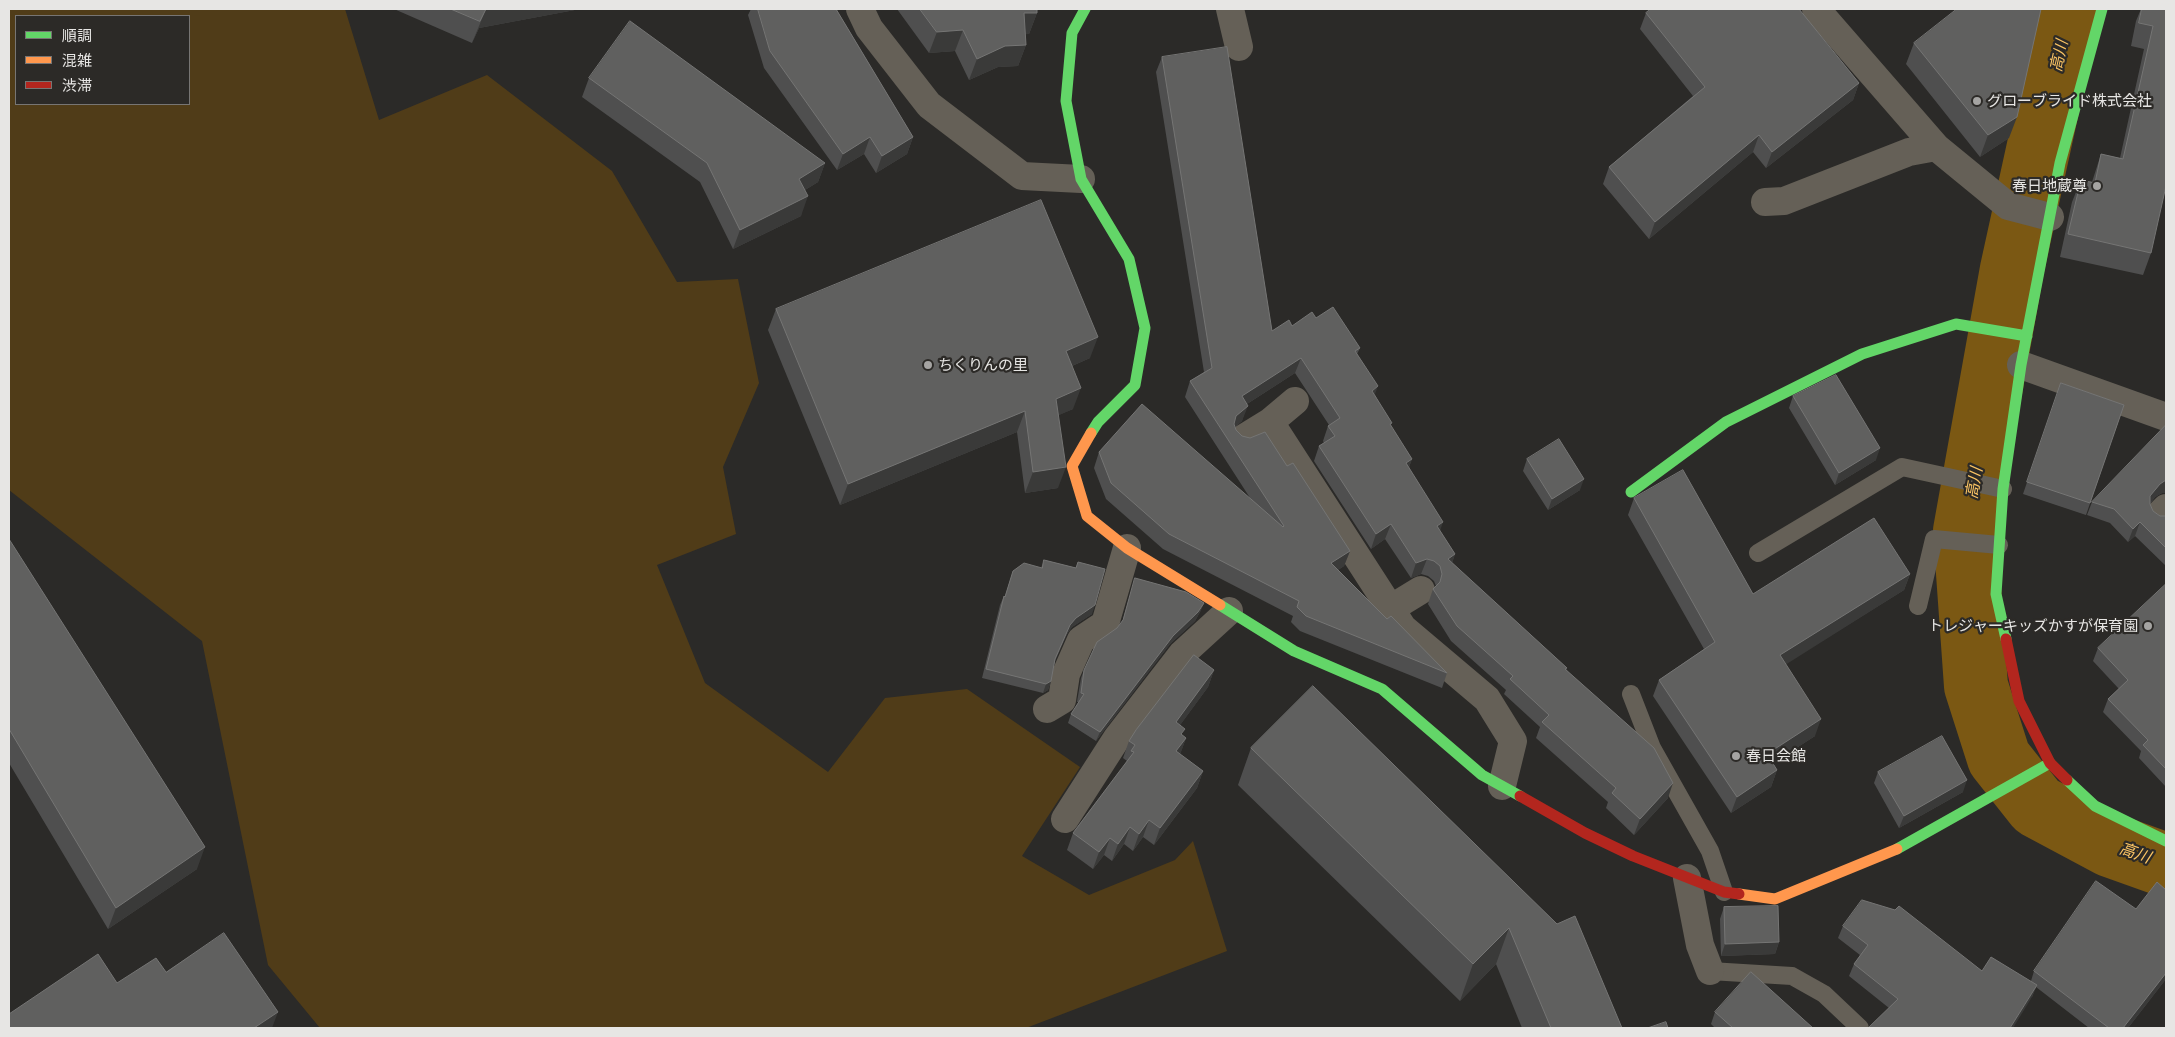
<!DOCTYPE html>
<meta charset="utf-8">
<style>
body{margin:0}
#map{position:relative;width:2175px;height:1037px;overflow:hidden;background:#2b2a28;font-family:"Exo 2","Noto Sans JP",sans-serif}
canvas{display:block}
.frame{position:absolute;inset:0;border:10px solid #e7e6e4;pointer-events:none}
.legend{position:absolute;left:15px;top:15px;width:175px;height:90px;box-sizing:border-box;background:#2c2a27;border:1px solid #777573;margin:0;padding:6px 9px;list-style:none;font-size:15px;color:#e7e6e4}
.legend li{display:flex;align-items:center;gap:10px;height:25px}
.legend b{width:25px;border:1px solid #777573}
</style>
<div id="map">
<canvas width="2175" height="1037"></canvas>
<div class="frame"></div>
<ul class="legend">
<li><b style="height:6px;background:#63d668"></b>順調</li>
<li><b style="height:6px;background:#ff974d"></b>混雑</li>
<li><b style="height:6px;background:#b3261e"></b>渋滞</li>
</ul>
</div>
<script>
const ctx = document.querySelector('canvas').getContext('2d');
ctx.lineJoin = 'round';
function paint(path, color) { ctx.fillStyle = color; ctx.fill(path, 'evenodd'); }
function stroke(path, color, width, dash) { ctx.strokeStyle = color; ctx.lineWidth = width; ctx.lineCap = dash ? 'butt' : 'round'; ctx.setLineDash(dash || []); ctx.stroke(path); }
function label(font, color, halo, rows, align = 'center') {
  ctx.font = font + ' "Exo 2","Noto Sans JP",sans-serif'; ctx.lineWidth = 4.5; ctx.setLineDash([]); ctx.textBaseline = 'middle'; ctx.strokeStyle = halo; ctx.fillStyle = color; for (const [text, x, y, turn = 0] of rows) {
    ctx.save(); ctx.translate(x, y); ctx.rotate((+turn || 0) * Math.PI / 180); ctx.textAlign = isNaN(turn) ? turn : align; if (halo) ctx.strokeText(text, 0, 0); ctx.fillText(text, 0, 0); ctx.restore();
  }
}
const green = new Path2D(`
 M9,9h336l34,111 108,-45 125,96 65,111 61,-3 21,104 -36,84 13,67 -79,31 48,118 123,89 57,-74 82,-9 113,78 -58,89 67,39 86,-35 18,-19 34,110 -201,77h-706l-52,-63 -66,-324 -193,-151zM16,16h173v88h-173z`);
const river = new Path2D(`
 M2069,9l-57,260 -47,262 11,155 23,72 38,48 73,39 56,20`);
const lane = new Path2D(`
 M1758,553l144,-86 101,22
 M1918,606l16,-67 65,6
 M1631,694l21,54 58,103 14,41
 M1710,971l82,5 32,18 36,34`);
const street = new Path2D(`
 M860,9l9,19 60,77 93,71 59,3
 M1230,9l9,38
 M1816,9l120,138 72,59 42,11
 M1765,202l19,-1 125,-49 27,-5
 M2021,365l145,52
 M1270,422l133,206 84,71 26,42 -11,45
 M1244,438l26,-16 25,-21
 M2160,514l6,-6
 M1390,609l31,-19
 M1047,709l15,-9 4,-26 15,-34 24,-16 22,-76
 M1065,819l52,-81 65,-84 47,-43
 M1687,878l13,67 10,26`);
const fast = new Path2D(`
 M1085,9l-13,24 -6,68 15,78 48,80 16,69 -10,57 -37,37 -7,11
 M1631,492l95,-70 136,-68 94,-30 71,12
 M1220,605l74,46 88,38 100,86 38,21
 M2006,639l-10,-45 7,-105 18,-124 39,-202 42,-154
 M2067,780l28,26 71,35
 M1897,849l153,-86`);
const slow = new Path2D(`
 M1091,433l-19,33 15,50 40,32 93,57
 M1739,894l36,5 122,-50`);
const jam = new Path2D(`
 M2006,639l13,62 31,62 17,17
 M1520,796l65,37 48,23 91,36 15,2`);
const wall = new Path2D(`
 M394,9h186l-101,19 -7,15z
 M751,9h85l77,128 -6,17 -31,19 -12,-19 -27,16 -73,-102 -16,-53z
 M897,9h140v4l-8,21h-4l1,11 -8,21 -20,1 -29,13 -14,-29 -26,2z
 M2141,9h25l-15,244 -8,22 -83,-18 12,-55 9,-22 11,2 9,-28 19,4 24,-109 -13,-3 5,-25z
 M1646,13l213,70 -6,17 -87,68 -13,-16 -104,87 -46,-55 6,-17 84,-71 -53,-67z
 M1914,43l95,95 -29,19 -74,-93z
 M1162,57l110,274 20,-5 24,-8 44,30 -3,6 18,41 16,32 21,32 -3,8 31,64 15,23 -3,9 114,106 102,129 -34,37 -28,-27 2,-6 -72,-64 4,-11 -36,-33 2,-4 -55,-49 -23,-37 5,-15 3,-3 -2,-5 -6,-5 -7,-2 -10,4 -26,-39 -14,10 -57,-88 5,-15 5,-3 -1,-2 5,-15 1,-1 -34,-52 -48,31 -5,17 -7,6 1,3 6,6 45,30 63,85 -6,15 -6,4 49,49 60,54 -5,15 -142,-57 -9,-9 2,-6 -130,-67 -57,-50 -12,-31 5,-16 153,49 -67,-104 5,-16 14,-9 -48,-300z
 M589,78l236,85 -7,19 -13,8 -4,26 -68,33 -33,-67 -118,-85z
 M776,309l314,49 -18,8 1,43 -15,6v73l-33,5 -8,-61 -177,73 -72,-175z
 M2061,383l63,22 -38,110 -63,-21z
 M1793,396l83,64 -41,25 -46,-77z
 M2166,425v68h-4l-7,4 -5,7 3,7 7,5h6v50l-31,-30 -7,6 -18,-19 -23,-8 5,-13z
 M1527,459l53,31 -32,20 -25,-39z
 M1634,498l119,96 157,-20 -6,16 -119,74 30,72 -42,27 4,7 -6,17 -40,26 -78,-117 6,-16 45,-31 -76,-134z
 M9,539l188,330 -89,60 -99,-166z
 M1044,560l32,8 2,-6 14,52 -20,13 -5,7 -12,27 -4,20 -3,9 -5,3 -61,-15 18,-73 4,-9h1l8,-25 28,-3z
 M1135,578l69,25 -4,9 -5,9 -25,23 -74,97 -28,-18 3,-9 8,-12h-2l4,-24 3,-8 38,-48z
 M2166,584v203l-27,-29 2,-7 -38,-39 5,-13 11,-10 -26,-28 5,-13z
 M1214,670l-6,17 -28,38 2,10 4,3 -6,16 23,17 -6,17 -43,57 -11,-8 -10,14 -9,-7 -12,17 -8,-6 -11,14 -26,-19 6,-17 54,-72 -4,-3 6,-17z
 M1313,686l309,342h-100l-26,-64 -36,37 -222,-216 13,-37z
 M1878,772l85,20 -64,36 -25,-45z
 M2166,890v89l-38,49h-39l-53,-41 -4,10 -143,11 -40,-32 5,-12 6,-9 -22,-17 5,-12 139,45 49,10 3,-10z
 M1724,907l55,35 -4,12 -54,2 -1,-37z
 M1715,1012l98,16h-98l-4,-4z`);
const shadedWall = new Path2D(`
 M486,9h94l-101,19 -7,15z
 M1024,13h13l-8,21 -13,1z
 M963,30l-8,21 -26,2 8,-21z
 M1026,45l-8,21 -20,1 -29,13 8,-21 28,-13z
 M1859,83l-6,17 -87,68 6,-16z
 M2017,117l-8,21 -29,19 8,-22z
 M1759,135l-6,17 -104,87 6,-17z
 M870,137l-6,17 -27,16 6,-16z
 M913,137l-6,17 -31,19 6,-17z
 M825,163l-7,19 -26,16 7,-19z
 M808,196l-7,20 -68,33 7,-19z
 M1098,337l-8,21 -32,14 8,-21z
 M1301,358l-6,15 -59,38 6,-15z
 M1378,386l-6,16v-11z
 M1081,388l-8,21 -25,11 8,-21z
 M1248,406l-6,15 -12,10 6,-15z
 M1025,411l-8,21 -177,73 8,-21z
 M1880,448l-4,12 -41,25 4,-12z
 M1412,459l-6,16v-12z
 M1066,467l-8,21 -33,5 8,-21z
 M1584,479l-4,11 -32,20 4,-11z
 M2166,480v13h-4l-7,4 -10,13 5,-14 10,-12z
 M1443,522l-5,15 -1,-11z
 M2140,522l-5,14 -7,6 5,-13z
 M1391,524l-6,15 -14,10 5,-15z
 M1350,551l-6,15 -18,12 5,-15z
 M1455,554l-5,15 -2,-10z
 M1427,559l-6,15 -10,4 5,-15z
 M1910,574l-6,16 -130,82 6,-17z
 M1204,603l-4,9 -5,9 -25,23 -74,97 4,-9 73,-96z
 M1095,605l-3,9 -20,13 -5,7 -15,34 18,-43 6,-7z
 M1214,670l-6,17 -38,52 6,-17z
 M1051,681l-3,9 -5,3 3,-9z
 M1821,719l-6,17 -54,35 6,-17z
 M1186,738l-6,17 -4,-4z
 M1777,770l-6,17 -40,26 6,-16z
 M1203,771l-6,17 -43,57 6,-17z
 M1967,780l-4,12 -64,36 5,-12z
 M1673,783l-5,15 -34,37 6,-16z
 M1149,820l-6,17 -10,14 6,-17z
 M1130,827l-6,17 -12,17 6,-17z
 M1110,838l-6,17 -11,14 6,-17z
 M205,847l-8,22 -89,60 8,-21z
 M1509,928l-13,36 -36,37 13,-37z
 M1779,942l-4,12 -54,2 4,-12z
 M2166,973v6l-38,49h-5z
 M2037,985l-5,12 -19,31h-3z
 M278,1012l-6,16h-18z`);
const building = new Path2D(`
 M451,9h35l-6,12z
 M758,9h78l77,128 -31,19 -12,-19 -27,17 -73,-103z
 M920,9h117v4h-13l2,32 -21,1 -28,13 -14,-29 -26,2z
 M1651,9h148l60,74 -87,69 -13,-17 -104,87 -46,-55 96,-80 -59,-74z
 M1957,9h84l-24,108 -29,18 -74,-92z
 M2142,9h24v177l-15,67 -83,-19 13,-54 14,3 6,-29 22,5 30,-133 -14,-3z
 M630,21l195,142 -26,16 9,17 -68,34 -33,-67 -118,-85z
 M1227,47l45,284 17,-11 3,6 20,-14 4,6 17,-11 27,41 -5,3 23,35 -6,5 20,32 -2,1 22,35 -6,4 37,59 -6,4 18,28 -7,5 119,109 -2,1 89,79 19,35 -33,36 -28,-26 4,-5 -74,-66 7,-7 -39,-36 3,-3 -56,-50 -24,-37 7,-7 2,-8 -2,-8 -6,-5 -7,-2 -11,4 -25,-39 -15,10 -57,-88 16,-10 -7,-10 12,-8 -39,-60 -59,38 6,10 -12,10 -2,8 2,6 6,6 8,2 15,-6 22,34 6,-3 57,88 -19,12 56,56 4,-3 56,57 -141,-57 -9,-9 2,-6 -130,-67 -58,-51 -12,-31 43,-48 141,123 1,-1 -94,-145 22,-13 -50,-311z
 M1041,200l57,137 -32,14 15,37 -25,11 10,68 -33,5 -8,-61 -177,73 -72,-175z
 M1836,375l44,73 -41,25 -46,-77z
 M2061,383l63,22 -34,98 -63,-21z
 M2166,425v55l-6,4 -10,12v8l3,7 7,5h6v32l-26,-26 -7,7 -19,-20 -22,-7z
 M1559,439l25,40 -32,20 -25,-40z
 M1683,470l70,124 121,-76 36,56 -130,81 41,64 -54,35 10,16 -40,27 -78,-117 56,-38 -81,-144z
 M9,539l196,308 -89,61 -107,-179z
 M1044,560l32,8 2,-6 27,7 -10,36 -19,13 -6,7 -15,34 -4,22 -5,3 -60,-15 18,-73 1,1 8,-26 11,-8 18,5z
 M1135,578l51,14 18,11 -6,9 -25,24 -73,96 -29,-18 13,-20 -3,-1 3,-23 13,-28 20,-14 6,-8z
 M2166,584v185l-23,-24 5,-5 -40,-41 20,-19 -30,-32z
 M1194,655l20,15 -38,52 9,7 -4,5 5,4 -10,13 27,20 -43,57 -11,-8 -10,14 -9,-7 -12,17 -8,-6 -11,14 -26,-19 61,-81 -3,-1 4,-6 -6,-4 7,-11z
 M1313,686l244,238 18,-8 47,112h-71l-42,-100 -36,36 -222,-216z
 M1942,736l25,44 -63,36 -26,-44z
 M2096,881l40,28 21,-27 9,8v83l-43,55h-14l-75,-57z
 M1862,900l33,10 4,-4 83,65 9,-14 46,28 -27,43h-142l30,-29 -44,-35 14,-19 -25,-19z
 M1778,906l1,36 -54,2 -1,-37z
 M224,933l54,79 -24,16h-245v-14l89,-60 19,29 39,-25 10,14z
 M1751,972l62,56h-80l-18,-16z
 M1666,1022l2,6h-20z`);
const markers = [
 [1977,101,5,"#a5a4a2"],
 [2097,186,5,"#a5a4a2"],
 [928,365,5,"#a5a4a2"],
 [2148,626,5,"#a5a4a2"],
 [1736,756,5,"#a5a4a2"]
];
const poiNames = [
 ["グローブライド株式会社",1987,101],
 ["春日地蔵尊",2087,186,"right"],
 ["ちくりんの里",938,365],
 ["トレジャーキッズかすが保育園",2138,626,"right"],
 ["春日会館",1746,756]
];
const waterNames = [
 ["高川",2059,56,-78],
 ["高川",1974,483,-80],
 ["高川",2135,853,19]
];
paint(green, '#503c18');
stroke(river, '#7b5813', 64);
stroke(lane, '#656057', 18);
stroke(street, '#656057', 28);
stroke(fast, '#63d668', 11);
stroke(slow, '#ff974d', 11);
stroke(jam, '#b3261e', 11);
paint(wall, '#4f4f4f');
paint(shadedWall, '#3a3a39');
paint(building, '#60605f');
stroke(building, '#757574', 1);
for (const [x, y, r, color] of markers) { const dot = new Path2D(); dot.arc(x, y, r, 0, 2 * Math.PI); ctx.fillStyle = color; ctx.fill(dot); stroke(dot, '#2c2a27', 2); }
label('15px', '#e7e6e4', '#2c2a27', poiNames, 'left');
label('italic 16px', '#fac464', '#2c2a27', waterNames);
</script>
